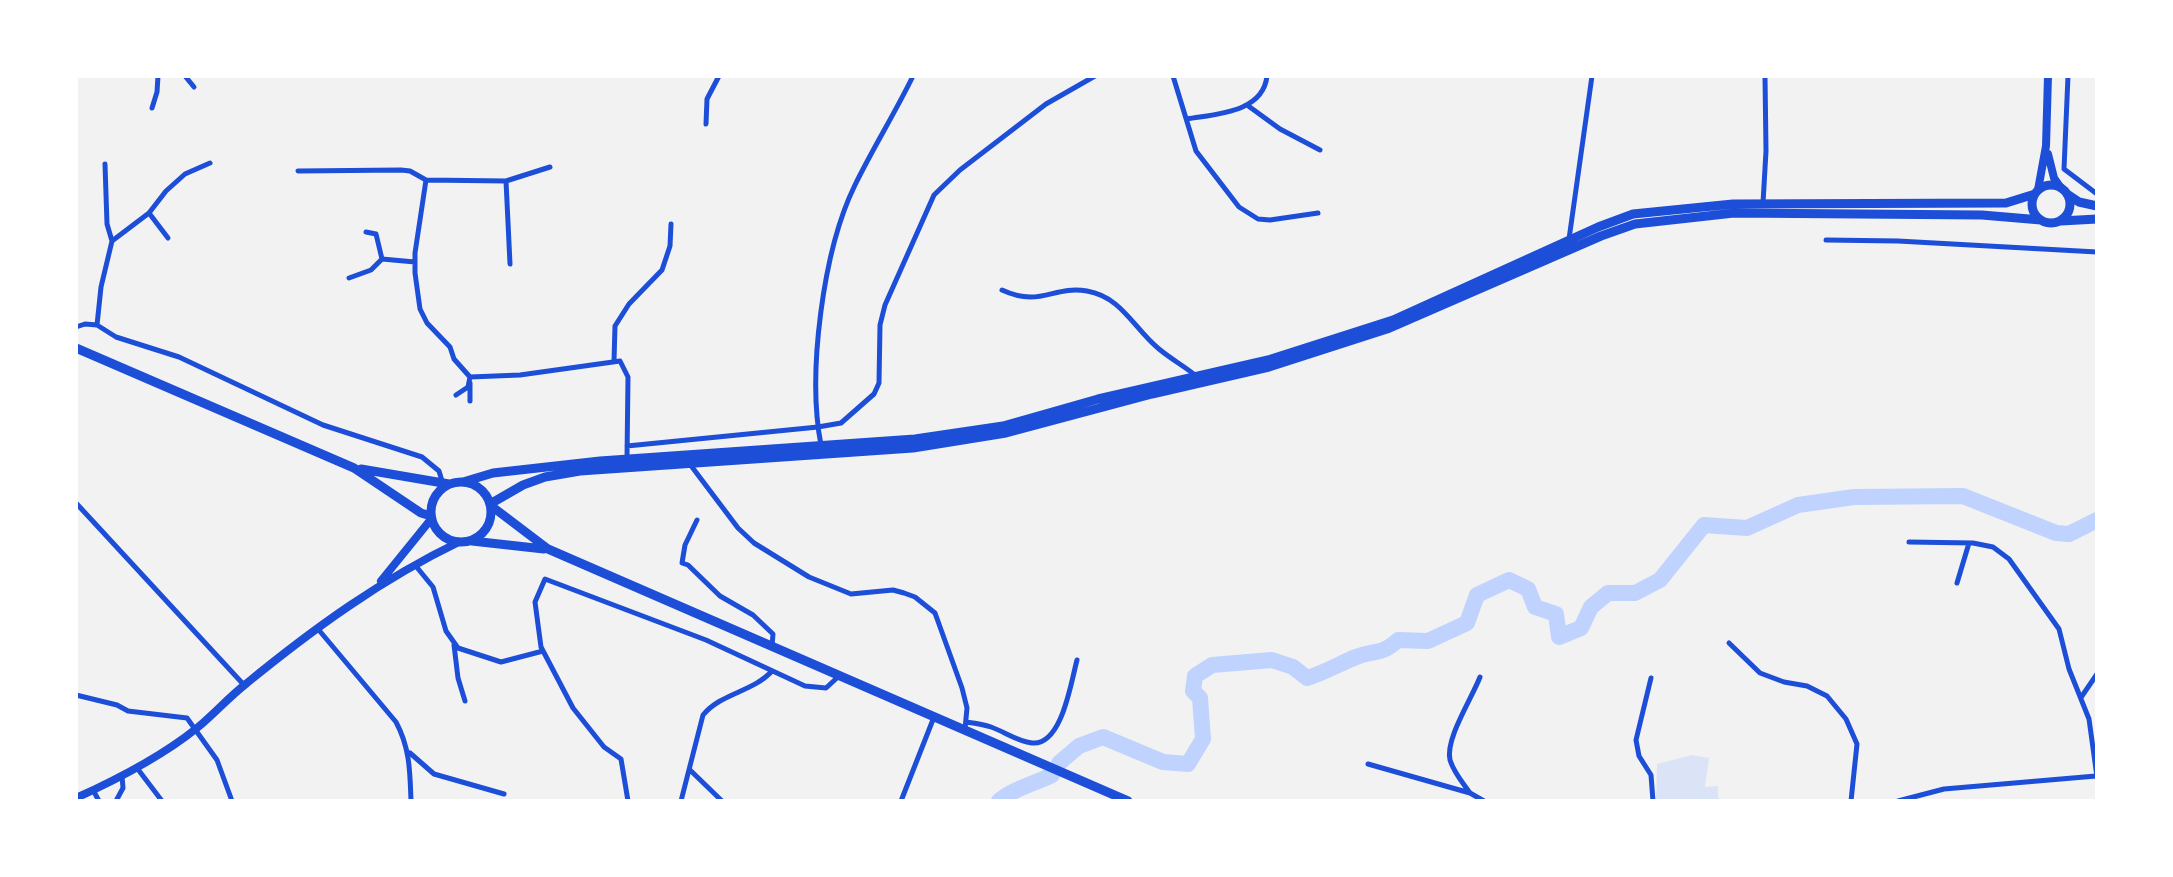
<!DOCTYPE html>
<style>
body{margin:0}
#map{position:relative;width:2173px;height:877px;overflow:hidden;background:#f2f2f2;font-family:"Space Grotesk",sans-serif}
canvas{display:block}
.frame{position:absolute;inset:0;border:78px solid #fff;pointer-events:none}
</style>
<div id="map">
<canvas width="2173" height="877"></canvas>
<div class="frame"></div>
</div>
<script>
const ctx = document.querySelector('canvas').getContext('2d');
ctx.lineJoin = 'round';
function paint(path, color) { ctx.fillStyle = color; ctx.fill(path, 'evenodd'); }
function stroke(path, color, width, dash) { ctx.strokeStyle = color; ctx.lineWidth = width; ctx.lineCap = dash ? 'butt' : 'round'; ctx.setLineDash(dash || []); ctx.stroke(path); }
const green = new Path2D(`
 M1692,755l17,3 -4,29 13,-1v12l17,3h-79l1,-37z`);
const river = new Path2D(`
 M1059,763l20,-17 24,-9 60,25 25,2 15,-25 -3,-41 -7,-7 2,-15 17,-11 60,-5 21,7 14,11c17,-5 32,-14 49,-21 19,-7 26,-2 42,-17l30,1 39,-18 10,-28 32,-15 19,9 7,18 21,7 3,23 22,-9 10,-21 17,-14h27l25,-13 44,-55 43,3 51,-23 56,-8 109,-1 93,37 13,1 28,-14
 M999,801c13,-12 35,-17 53,-26`);
const minor = new Path2D(`
 M185,76l9,11
 M1173,76l23,75 43,56 19,12 12,1 48,-7
 M2068,76l-4,93 33,25
 M1247,105l33,24 40,21
 M152,108l5,-16 1,-16
 M1187,119c28,-5 76,-6 80,-43
 M706,124l1,-25 12,-23
 M298,171l103,-1 9,1 16,9 80,1 44,-14
 M426,180l-11,73v20l5,36 7,14 23,24 4,12 16,18
 M506,181l4,83
 M1763,203l3,-52 -1,-75
 M149,213l19,25
 M366,232l10,2 6,25 33,3
 M1569,239l23,-163
 M1826,240l72,1 199,11
 M112,241l37,-28 17,-22 19,-17 25,-11
 M349,278l22,-8 11,-11
 M1002,290c39,18 51,-5 85,1 35,6 47,38 72,58 12,10 25,17 36,26
 M97,325l19,12 63,20 144,68 99,32 17,14 3,10
 M76,327l9,-3 12,1 4,-38 11,-46 -5,-17 -2,-60
 M614,361l1,-35 14,-22 33,-34 8,-24 1,-22
 M470,377l50,-2 100,-14 8,16 -1,81
 M470,383v18
 M456,395l12,-8 2,-10
 M821,445c-14,-71 2,-195 34,-260 18,-37 40,-72 58,-109
 M627,446l191,-19 23,-4 33,-29 5,-11 1,-58 5,-20 49,-110 26,-25 86,-66 49,-28
 M689,463l49,65 16,15 55,34 42,17 42,-4 11,3 11,4 20,16 27,75 5,20 -2,21
 M76,503l168,182
 M697,520l-12,25 -3,18 6,2 32,31 33,19 20,19 -1,12
 M1909,542l64,1 20,4 16,12 50,70 10,40 20,50 8,58
 M415,565l18,22 13,44 12,17 43,14 42,-11
 M1957,583l12,-40
 M318,629l78,93c14,26 14,50 15,79
 M1729,643l31,30 24,9 23,4 20,10 19,23 11,25 -6,57
 M454,645l4,33 7,23
 M1651,678l-15,62 3,16 12,19 2,26
 M76,695l41,10 11,6 59,7 30,42 15,41
 M2082,696l15,-22
 M966,722c8,1 17,2 25,5 14,5 26,14 41,16 30,3 39,-61 45,-83
 M410,753l24,21 70,20
 M1368,764l102,29 14,8
 M137,768l25,33
 M690,770l32,31
 M93,790l6,11
 M1470,793c-7,-10 -16,-20 -20,-33 -5,-21 22,-62 30,-83
 M116,801l7,-13 -1,-12
 M628,801l-7,-42 -17,-12 -31,-39 -32,-61 -6,-45 10,-23 161,61 99,46 21,2 13,-12
 M681,801l22,-86c18,-22 50,-23 69,-44
 M901,801l33,-84
 M1898,801l46,-12 152,-13`);
const secondary = new Path2D(`
 M2048,154l6,24 7,10
 M2038,190l8,-44 2,-70
 M381,581l51,-63
 M76,798c42,-19 85,-41 121,-70 17,-14 32,-31 50,-45 66,-54 135,-104 212,-141`);
const trunk = new Path2D(`
 M2032 204a19 19 0 1 1 38 0a19 19 0 1 1-38 0Z
 M2067,194l12,8 18,4
 M2061,221l36,-2
 M76,348l278,120 67,45 10,3
 M361,469l88,15
 M463,482l30,-9 107,-12 315,-22 88,-13 95,-27 170,-39 125,-40 205,-93 35,-13 100,-10 273,-1 29,-9
 M431 512a30 30 0 1 1 60 0a30 30 0 1 1-60 0Z
 M490,504l33,-19 22,-8 35,-6 333,-23 93,-15 146,-39 117,-27 118,-38 214,-93 34,-12 99,-11 248,2 59,5
 M490,505l58,44 580,252
 M472,541l72,8`);
paint(green, '#dbe4f7');
stroke(river, '#bfd3fe', 16);
stroke(minor, '#1d4ed8', 5);
stroke(secondary, '#1d4ed8', 8);
stroke(trunk, '#1d4ed8', 9);
</script>
